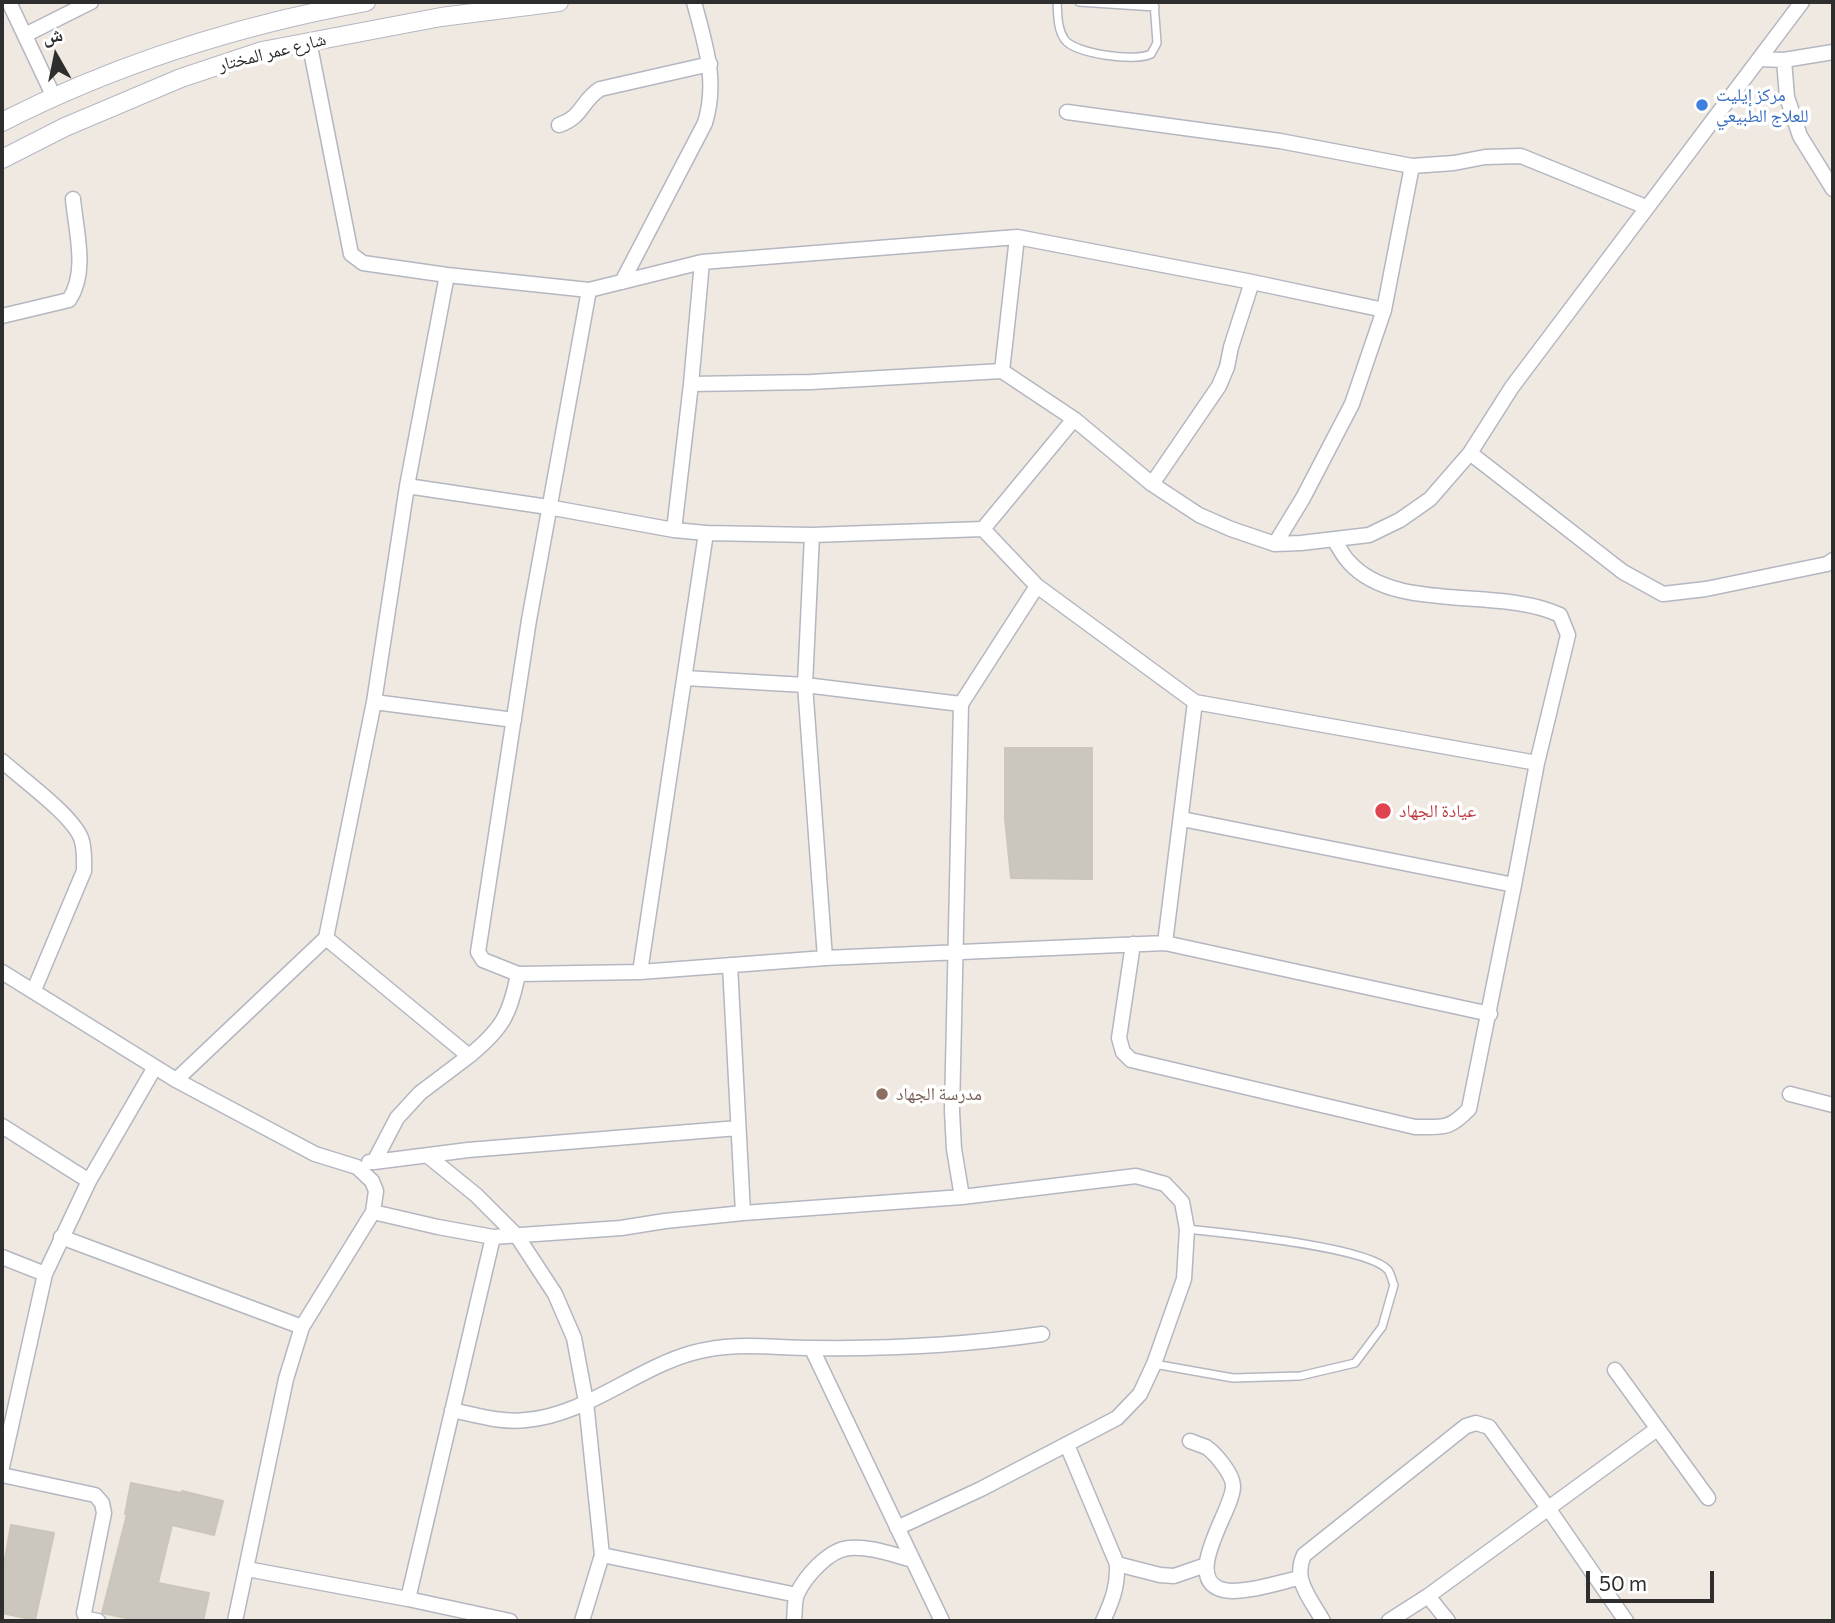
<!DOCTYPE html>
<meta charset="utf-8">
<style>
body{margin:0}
#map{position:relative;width:1835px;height:1623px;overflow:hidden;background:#efe9e1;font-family:Commissioner,"Noto Naskh Arabic",sans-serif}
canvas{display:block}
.frame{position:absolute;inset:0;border:4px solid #2e2e2e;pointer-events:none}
.north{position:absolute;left:21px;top:21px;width:70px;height:70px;-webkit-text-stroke:5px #fff;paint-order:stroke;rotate:351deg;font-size:19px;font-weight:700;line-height:28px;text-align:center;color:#2e2e2e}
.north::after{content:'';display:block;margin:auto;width:24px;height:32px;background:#2e2e2e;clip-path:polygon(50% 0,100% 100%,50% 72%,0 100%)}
.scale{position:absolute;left:1586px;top:1571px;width:128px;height:32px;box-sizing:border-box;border:4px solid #2e2e2e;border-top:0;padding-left:9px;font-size:21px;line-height:24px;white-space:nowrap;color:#2e2e2e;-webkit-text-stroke:5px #fff;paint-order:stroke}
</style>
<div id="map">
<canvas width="1835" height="1623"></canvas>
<div class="frame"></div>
<div class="north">ش</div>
<div class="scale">50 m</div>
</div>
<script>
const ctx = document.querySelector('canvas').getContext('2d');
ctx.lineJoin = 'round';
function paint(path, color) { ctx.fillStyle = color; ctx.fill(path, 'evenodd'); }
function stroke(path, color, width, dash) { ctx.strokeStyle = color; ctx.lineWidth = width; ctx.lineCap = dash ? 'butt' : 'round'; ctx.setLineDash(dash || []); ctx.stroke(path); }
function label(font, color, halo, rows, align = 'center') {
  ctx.font = font + ' Commissioner,"Noto Naskh Arabic",sans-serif'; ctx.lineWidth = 7; ctx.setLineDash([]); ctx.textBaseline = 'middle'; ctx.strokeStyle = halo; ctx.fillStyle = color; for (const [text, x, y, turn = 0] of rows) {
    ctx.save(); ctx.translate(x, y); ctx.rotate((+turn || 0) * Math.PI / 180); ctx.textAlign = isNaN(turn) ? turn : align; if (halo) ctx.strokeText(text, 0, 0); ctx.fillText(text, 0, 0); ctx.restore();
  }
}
const building = new Path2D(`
 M1005,748h87v131l-81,-1 -6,-59z
 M131,1483l50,10 1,-2 41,10 -9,34 -42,-10 -14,58 51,10 -6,28h-62l-39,-8 25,-99h-2z
 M11,1525l43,8 -19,87 -33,-7v-38z`);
const service = new Path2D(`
 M1057,2c1,13 0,27 8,38 11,14 71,22 86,14l6,-11 -3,-41
 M1079,2l76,5
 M1154,1364l79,14 67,-2 55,-13 27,-36 12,-42c-2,-4 -3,-11 -6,-15 -21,-24 -166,-37 -201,-41`);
const minor = new Path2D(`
 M9,2l44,93
 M25,35l66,-33
 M309,41l42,213 12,9 84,12
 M1759,59l25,1 3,37 13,39 33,53
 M1784,60l49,-8
 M1067,112l213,29 132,25 42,-3 31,-6 36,-1 125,51
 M559,125c24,-8 22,-24 41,-36l110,-25
 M702,262l-11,122 120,-2 191,-11 72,48 78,65 47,31 32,14 44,15 26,-1 68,-8 31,-15 30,-21 40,-46 42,-66 290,-385
 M622,282l83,-159c13,-43 0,-79 -11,-121
 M589,290l-60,330 -51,332 5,8 35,14 122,-2 185,-14 340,-15 30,-241 -158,-116 -54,-57 91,-110
 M1384,310l28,-144
 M2,316l67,-16c19,-28 7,-68 4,-101
 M1002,371l15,-134
 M1470,453l153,119 40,22 43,-5 121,-25 6,-4
 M1152,484l67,-98 8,-19 4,-20 21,-65
 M407,486l141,21 126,23 32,3 106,2 171,-6
 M674,530l17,-146
 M812,535l-7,150 20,273
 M1334,540c5,7 9,16 15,22 46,52 150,24 211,53l8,20 -31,128
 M685,678l120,7 156,19
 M374,702l140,18
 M2,761c20,18 70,54 79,77 4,11 3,22 3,33l-50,119
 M1182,819l332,66 23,-122 -342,-61
 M326,938l143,118c33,-27 41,-41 49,-82
 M1165,943l325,71
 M1133,944l-14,94 4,14 8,8 284,67c28,0 34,3 54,-18l45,-224
 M2,972l174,108 139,74 42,13 15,14 4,10 -3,21 -71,115 -16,52 -51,242
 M640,972l66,-439
 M176,1080l150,-142 48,-236 33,-216 40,-211 142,15 113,-28 315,-25 235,45 132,28 -32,94 -49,94 -28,46
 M1790,1094l43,11
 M2,1126l87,55
 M428,1156l48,39 41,41 38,58 19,44 12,64 16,153
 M369,1162h5l23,-44 23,-25 49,-37
 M374,1162l94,-12 270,-22
 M962,1197l-8,-48 -2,-38 9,-407 76,-118
 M373,1212l65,15 55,10 128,-9 44,-7 78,-8 -13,-248
 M743,1213l219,-16 174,-21 29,8 17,18 5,27 -3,50 -30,85 -14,30 -23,24 -136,71 -84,39
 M61,1237l241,90
 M2,1257l43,17
 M812,1349l130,272
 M1615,1370l93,128
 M452,1410c24,5 49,13 74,10 60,-5 109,-51 166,-67 43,-12 79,-5 122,-5 77,1 152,-3 228,-14
 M1190,1441c5,2 11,4 16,6 9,6 27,27 27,39 1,22 -50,89 -13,103 18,7 60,-7 79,-11
 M1067,1445l50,119c1,23 -5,37 -14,57
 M2,1467l43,-193 44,-93 66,-114
 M2,1475l93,20 7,8 2,10 -20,100 3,6 11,2
 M1117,1564l43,11 14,1 32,-11
 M247,1569l161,30 102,22
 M1428,1596l20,25
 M408,1599l85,-362
 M582,1621l20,-66 195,40
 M794,1621c1,-8 0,-19 3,-27 8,-17 31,-44 52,-46 21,-2 44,7 64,12
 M1323,1621c-12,-22 -31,-41 -19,-66l162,-129 10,-3 13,4 59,81 78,113
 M1389,1621l39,-25 229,-167`);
const tertiary = new Path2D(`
 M2,122c114,-58 238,-97 364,-120
 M2,159l63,-32 116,-49 81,-27 179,-34 118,-15`);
const markers = [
 [1702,105,7,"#3f7fe0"],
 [1383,811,9,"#e0444e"],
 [882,1094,7,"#8d6e63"]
];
const streetNames = [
 ["شارع عمر المختار",272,52,-14]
];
const shopNames = [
 ["مركز إيليت",1716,95],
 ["للعلاج الطبيعي",1716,116]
];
const healthNames = [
 ["عيادة الجهاد",1399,811]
];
const educationNames = [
 ["مدرسة الجهاد",896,1094]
];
paint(building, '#cbc7bf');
stroke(building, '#cbc5ba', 2);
stroke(service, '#b4b7c1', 10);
stroke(minor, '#b4b7c1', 17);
stroke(tertiary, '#b4b7c1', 20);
stroke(service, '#fff', 7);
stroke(minor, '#fff', 14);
stroke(tertiary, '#fff', 18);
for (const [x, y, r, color] of markers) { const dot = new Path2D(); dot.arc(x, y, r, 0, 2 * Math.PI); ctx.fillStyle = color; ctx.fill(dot); stroke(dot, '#fff', 2.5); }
label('18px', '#2e2e2e', '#fff', streetNames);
label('18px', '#366cbe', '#fff', shopNames, 'left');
label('18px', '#be3a42', '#fff', healthNames, 'left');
label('18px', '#785e54', '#fff', educationNames, 'left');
</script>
